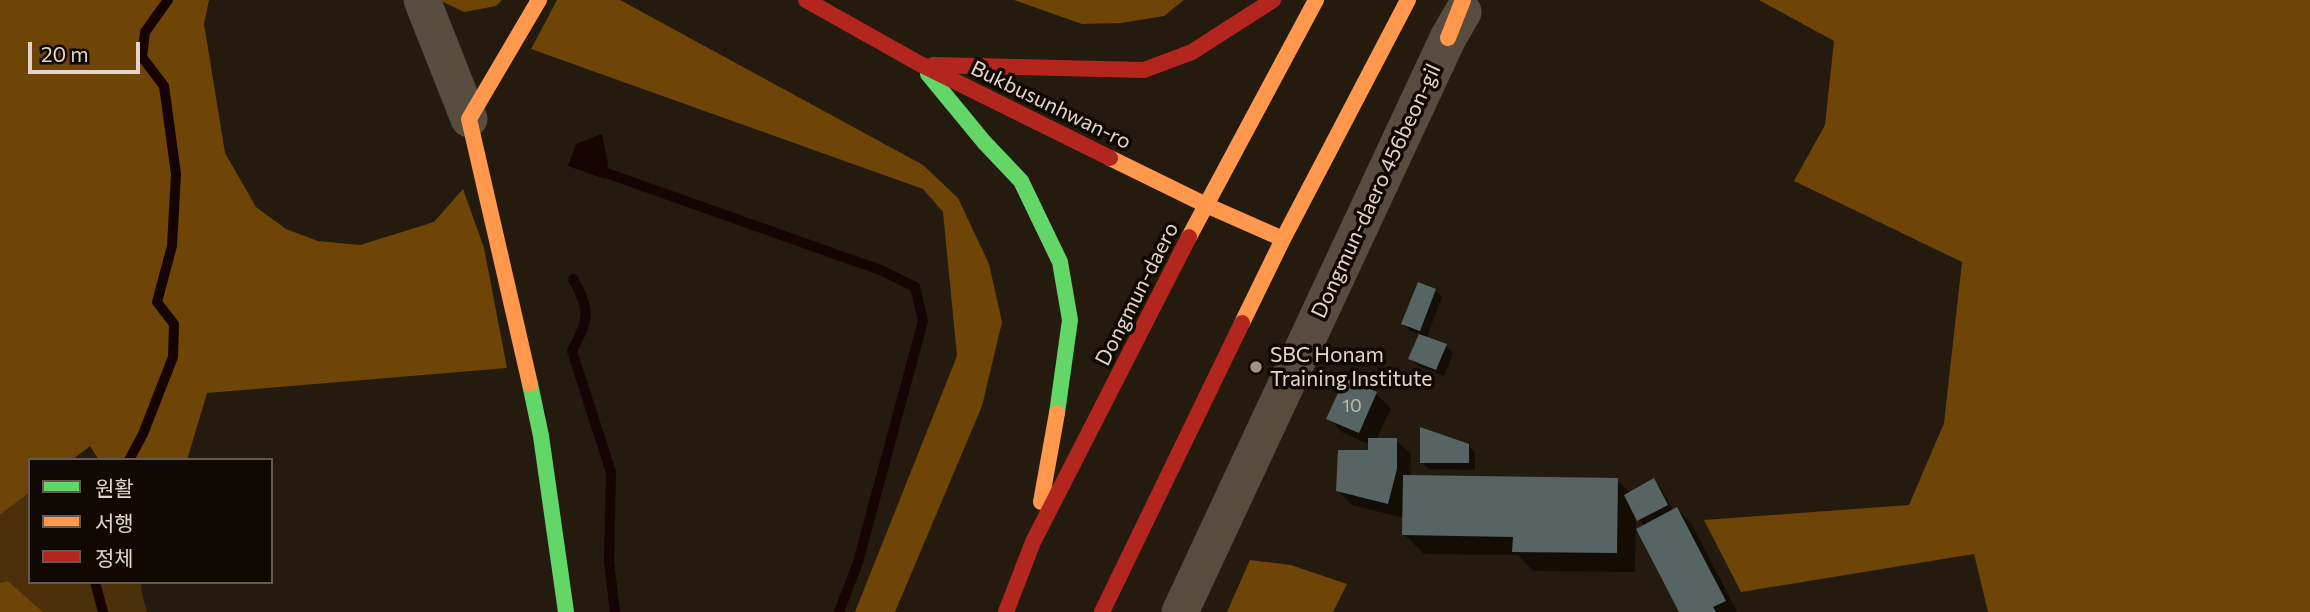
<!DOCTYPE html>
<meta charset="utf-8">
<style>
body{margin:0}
#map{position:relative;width:2310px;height:612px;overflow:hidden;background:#241a0d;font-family:Commissioner,"Noto Sans KR",sans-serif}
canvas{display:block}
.legend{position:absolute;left:28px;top:458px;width:245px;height:126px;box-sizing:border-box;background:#100802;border:2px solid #645a51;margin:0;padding:9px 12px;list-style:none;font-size:21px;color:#e3d6c8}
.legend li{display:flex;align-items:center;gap:14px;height:35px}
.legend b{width:35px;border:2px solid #645a51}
.scale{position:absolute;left:28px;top:42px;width:112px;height:32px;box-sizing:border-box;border:4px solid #e3d6c8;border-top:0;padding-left:9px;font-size:21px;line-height:24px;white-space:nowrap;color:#e3d6c8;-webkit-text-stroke:5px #100802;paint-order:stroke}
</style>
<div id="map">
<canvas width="2310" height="612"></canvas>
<ul class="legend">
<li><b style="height:9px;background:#63d668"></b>원활</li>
<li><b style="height:9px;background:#ff974d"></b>서행</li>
<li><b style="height:9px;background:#b3261e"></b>정체</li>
</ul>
<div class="scale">20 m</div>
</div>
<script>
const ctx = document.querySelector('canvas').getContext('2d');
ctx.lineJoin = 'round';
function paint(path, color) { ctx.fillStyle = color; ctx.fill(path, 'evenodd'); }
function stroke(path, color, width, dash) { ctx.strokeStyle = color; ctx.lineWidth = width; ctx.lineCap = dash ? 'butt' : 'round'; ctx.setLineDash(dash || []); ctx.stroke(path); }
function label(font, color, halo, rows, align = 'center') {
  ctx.font = font + ' Commissioner,sans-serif'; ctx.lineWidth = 7; ctx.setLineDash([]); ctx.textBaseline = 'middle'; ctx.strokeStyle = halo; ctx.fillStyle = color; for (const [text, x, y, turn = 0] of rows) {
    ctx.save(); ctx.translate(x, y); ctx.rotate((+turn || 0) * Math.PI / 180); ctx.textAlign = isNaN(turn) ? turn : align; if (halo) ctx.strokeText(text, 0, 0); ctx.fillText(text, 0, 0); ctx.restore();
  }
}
const green = new Path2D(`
 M30,492v90h111l1,12 5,18h-104l-35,-31 -8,2v-68z`);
const forest = new Path2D(`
 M0,0h209l-5,24 21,129 31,54 30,22 32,12 42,4 74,-23 29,-33 21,59 23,120 -300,25 -20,67h-88l-9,-14 -18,14h-42v32l-30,23z
 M439,0h63l-6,6 -32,6z
 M557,0h63l303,165 35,33 31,66 13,58 -20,84 -87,206h-40l102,-256 -14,-144 -20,-23 -392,-140z
 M1014,0h170l-20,16 -43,7 -39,1z
 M1759,0h551v612h-322l-14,-58 -233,38 -37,-72 205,-15 35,-82 18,-161 -168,-81 31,-56 9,-84z
 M1250,560l41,5 56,19 -14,28h-106z
 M8,581l35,31h-43v-29z`);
const water = new Path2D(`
 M602,134l6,31 -3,14 -37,-13 8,-22z`);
const shadow = new Path2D(`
 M1435,290l7,7 -16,42 20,7 7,7 -9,23 -26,-10 -8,-7 10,-25 -10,-3 -7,-7z
 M1346,380l30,14 15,14 -15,32h20l15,14 -1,23 207,3 13,13 24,-12 7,7 12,23 4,-2 14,14 46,89h-56l-36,-86 -9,-9 -1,55 -102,-1 -15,-16 -94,-1 -20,-20v-16l-52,-13 -14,-14 31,-39v-8l-26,-11 -14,-15z
 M1468,445l7,8v17l-46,-1 -8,-7z`);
const stream = new Path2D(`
 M595,169l288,102 32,16 8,34 -65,241 -19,50
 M573,279c18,32 16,39 -1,72l39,121 -2,89 6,51
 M129,460l14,-26 30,-77 1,-33 -17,-22 15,-56 4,-72 -12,-88 -22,-29 3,-25 23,-32
 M95,582l8,30`);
const building = new Path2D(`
 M1418,282l18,7 -16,42 -19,-7z
 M1419,334l28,10 -11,26 -28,-11z
 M1345,378l32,14 -18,41 -33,-14z
 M1420,427l49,17v19h-49z
 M1368,438h29v31l-9,35 -52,-13 2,-41h30z
 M1403,475l215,3 -1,75 -105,-1 1,-15 -111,-2z
 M1654,478l14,27 -31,16 -13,-26z
 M1677,507l49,94 -13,6 3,5h-37l-43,-83z`);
const street = new Path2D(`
 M422,0l47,119
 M1180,612l268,-574 15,-26`);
const fast = new Path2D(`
 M928,74l56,68 37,39 39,81 10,58 -13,93
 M530,384l11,52 25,176`);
const slow = new Path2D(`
 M1448,38l15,-38
 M1110,158l96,47 77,34
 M1189,237l127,-237
 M1242,323l41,-84 125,-239
 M530,384l-61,-265 70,-119
 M1041,502l16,-89`);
const jam = new Path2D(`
 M806,0l114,64 190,94
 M933,65l211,5 48,-18 81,-52
 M1006,612l27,-70 156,-305
 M1102,612l140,-289`);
const markers = [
 [1256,367,7,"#a09487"]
];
const numberNames = [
 ["10",1352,406]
];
const streetNames = [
 ["Bukbusunhwan-ro",1051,105,26],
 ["Dongmun-daero 456beon-gil",1376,191,-65],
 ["Dongmun-daero",1137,294,-63]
];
const poiNames = [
 ["SBC Honam",1270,355],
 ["Training Institute",1270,379]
];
paint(green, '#4b300a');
paint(forest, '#6e4507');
paint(water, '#150401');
paint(shadow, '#0007');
stroke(stream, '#150401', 10);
paint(building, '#576464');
stroke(street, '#584c3f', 37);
stroke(fast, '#63d668', 16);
stroke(slow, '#ff974d', 16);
stroke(jam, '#b3261e', 16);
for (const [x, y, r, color] of markers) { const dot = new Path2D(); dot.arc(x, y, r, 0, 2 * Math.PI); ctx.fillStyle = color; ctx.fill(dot); stroke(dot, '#100802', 2.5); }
label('18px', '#c0baaf', null, numberNames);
label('21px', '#e3d6c8', '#100802', streetNames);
label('21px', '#e3d6c8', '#100802', poiNames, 'left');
</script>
